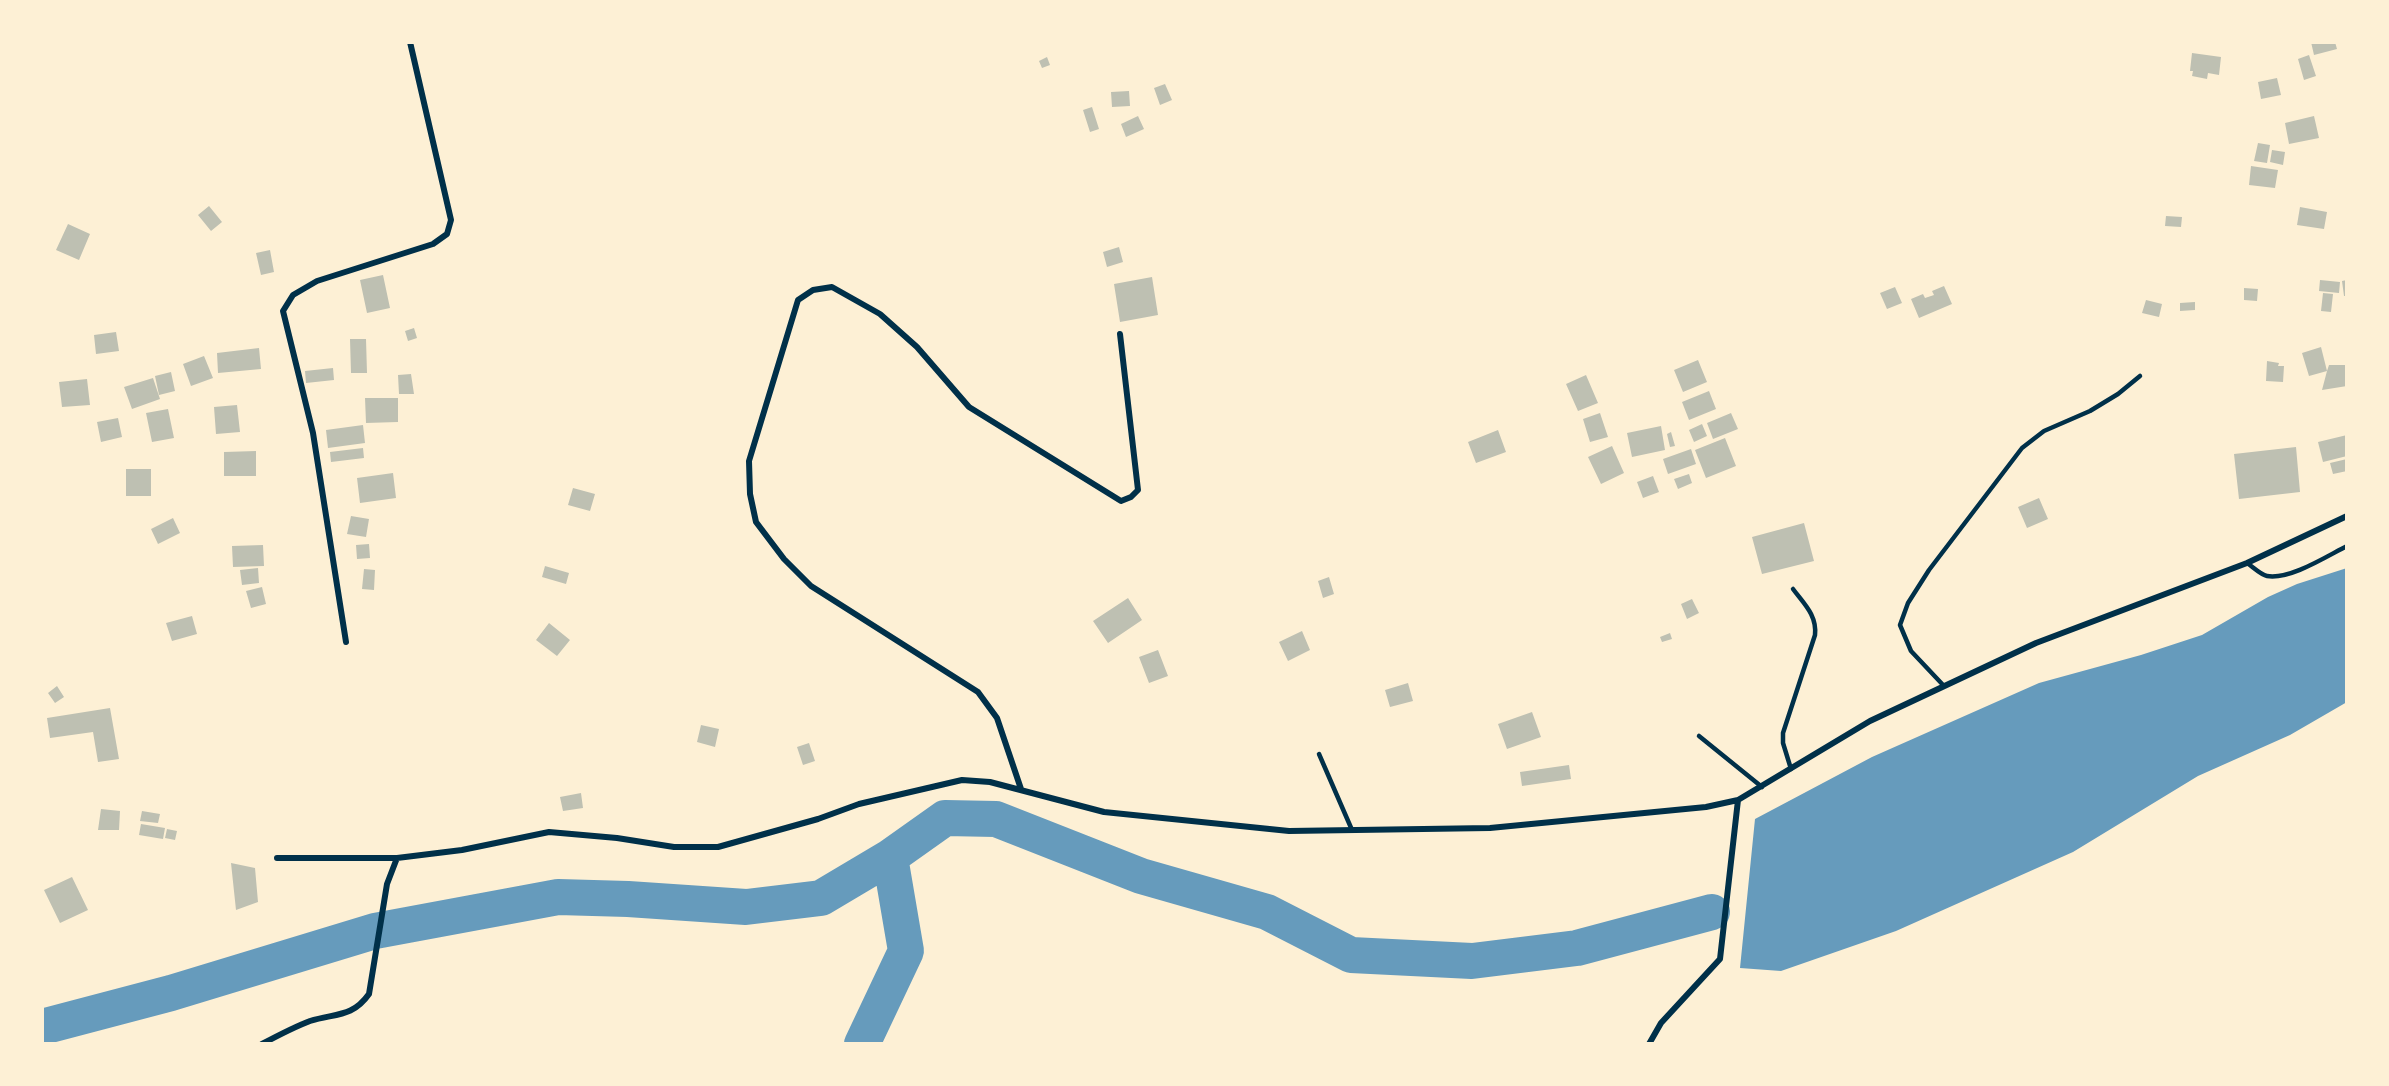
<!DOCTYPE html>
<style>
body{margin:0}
#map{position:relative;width:2389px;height:1086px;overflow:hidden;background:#fdf0d5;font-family:Georgia,serif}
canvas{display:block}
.frame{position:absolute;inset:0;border:44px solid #fdf0d5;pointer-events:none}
</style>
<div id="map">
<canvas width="2389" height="1086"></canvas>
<div class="frame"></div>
</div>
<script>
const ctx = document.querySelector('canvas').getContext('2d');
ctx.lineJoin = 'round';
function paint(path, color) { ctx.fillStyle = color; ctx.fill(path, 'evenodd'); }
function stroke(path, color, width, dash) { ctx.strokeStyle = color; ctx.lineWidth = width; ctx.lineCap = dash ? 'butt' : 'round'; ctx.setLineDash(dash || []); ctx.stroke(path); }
const water = new Path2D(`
 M2347,568v134l-57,33 -92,41 -125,76 -177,79 -115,40 -41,-3 15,-149 117,-62 167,-74 102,-28 61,-20 66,-38 29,-13z`);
const river = new Path2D(`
 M42,1027l129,-34 204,-62 183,-34 70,2 118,8 75,-9 69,-41 55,-39 51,1 145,57 126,36 84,43 121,6 105,-13 135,-36
 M862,1044l44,-93 -16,-94`);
const building = new Path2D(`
 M2311,42h24l2,7 -23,6z
 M2192,53l29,4 -2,18 -11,-2 -1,6 -15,-3 1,-5h-3z
 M2309,55l7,21 -12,4 -6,-21z
 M1047,57l3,8 -8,3 -3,-7z
 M2277,78l4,17 -20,4 -3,-17z
 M1165,84l7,16 -12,5 -6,-17z
 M1129,91l1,15 -18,1 -1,-15z
 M1092,107l7,22 -9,3 -7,-22z
 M1138,116l6,13 -18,8 -5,-13z
 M2314,116l5,22 -30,6 -4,-21z
 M2258,143l12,2 -3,18 -13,-2z
 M2272,150l13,2 -2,13 -13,-3z
 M2251,166l27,4 -3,18 -26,-3z
 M209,206l13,16 -11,9 -13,-16z
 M2300,207l27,5 -3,17 -27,-4z
 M2166,216l16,1 -1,10 -16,-1z
 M68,224l22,10 -11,26 -23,-10z
 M1119,247l4,15 -16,5 -4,-15z
 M270,250l4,22 -13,3 -5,-22z
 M383,275l7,33 -23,5 -7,-33z
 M1152,277l6,38 -38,7 -6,-38z
 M2320,280l20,2 -1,11 -20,-2z
 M2347,280v16h-3l-2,-15z
 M1944,286l8,18 -33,14 -8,-19 12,-5 2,4 9,-3 -2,-4z
 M1895,287l7,16 -15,6 -7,-16z
 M2244,288l14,1 -1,12 -13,-1z
 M2323,293l10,1 -2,18 -10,-1z
 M2146,300l16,4 -3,13 -17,-4z
 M2195,302v8l-15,1v-8z
 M414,328l3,10 -9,3 -3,-10z
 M116,332l3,19 -23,3 -2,-19z
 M350,339h16l1,34h-16z
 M2321,347l6,24 2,-6h18v21l-25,4 5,-19 -18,5 -7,-23z
 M259,348l2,21 -43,4 -1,-20z
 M204,356l9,22 -22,8 -8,-22z
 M1698,360l9,22 -24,10 -9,-22z
 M2267,361l12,2 -1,3h6l-1,16 -17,-1z
 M333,368l1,12 -28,3 -1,-12z
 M171,372l4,19 -16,4 -4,-19z
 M411,374l3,20h-15l-1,-19z
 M1586,375l12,28 -20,8 -12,-27z
 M153,378l7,21 -28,10 -8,-22z
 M87,379l3,26 -28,2 -3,-25z
 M1709,391l7,18 -27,11 -7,-18z
 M365,398h33v24l-32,1z
 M237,405l3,27 -24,2 -2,-27z
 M168,409l6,29 -22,4 -6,-29z
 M1600,413l8,24 -18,5 -7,-23z
 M1731,413l7,16 -25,10 -6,-16z
 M118,418l4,19 -21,5 -4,-20z
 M1702,424l5,12 -13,6 -5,-12z
 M363,425l2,18 -37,5 -2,-18z
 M1661,426l4,24 -33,7 -5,-24z
 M1498,430l8,22 -30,11 -8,-21z
 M1671,432l4,14 -5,1 -3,-13z
 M2347,435v21l-24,6 -5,-20z
 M1725,438l11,28 -30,12 -11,-28z
 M1612,446l12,27 -23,11 -13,-27z
 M2296,447l4,45 -61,7 -5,-45z
 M363,448l1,10 -33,4 -1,-10z
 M1691,449l5,15 -28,10 -5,-15z
 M256,451v25h-32v-24z
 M2347,459v12l-14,3 -3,-11z
 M126,469h25v27h-25z
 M393,473l3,25 -36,5 -3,-25z
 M1689,474l3,9 -14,6 -4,-10z
 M1653,476l6,16 -16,6 -6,-16z
 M573,488l22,6 -5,17 -22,-6z
 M2039,498l9,21 -21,9 -9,-21z
 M351,516l18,3 -3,18 -19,-3z
 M173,518l7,15 -22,11 -7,-15z
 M1804,523l10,38 -52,13 -10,-37z
 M369,544l1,14 -13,1 -1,-14z
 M263,545l1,21 -31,1 -1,-21z
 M545,566l24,7 -3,11 -24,-7z
 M258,568l1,15 -17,2 -2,-15z
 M364,569l11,1 -1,20 -12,-1z
 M1329,577l5,17 -11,4 -5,-17z
 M262,587l4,17 -15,4 -5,-17z
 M1128,598l14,22 -34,23 -15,-22z
 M1692,599l7,14 -12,6 -6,-15z
 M192,616l5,18 -25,7 -6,-18z
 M549,623l21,17 -13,16 -21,-16z
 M1302,631l8,19 -22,11 -9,-19z
 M1670,633l2,6 -10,3 -2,-5z
 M1158,650l10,26 -19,7 -10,-26z
 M1408,683l5,18 -23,6 -5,-17z
 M57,686l7,11 -9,6 -7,-10z
 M110,708l9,51 -21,3 -5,-30 -43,6 -3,-20z
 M1532,712l9,25 -34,12 -9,-25z
 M701,725l18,4 -4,18 -18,-5z
 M809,743l6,18 -12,4 -6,-18z
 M1569,765l2,14 -49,7 -2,-14z
 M581,793l2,15 -20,3 -3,-14z
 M101,809l19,2 -1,19h-21z
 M142,811l18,3 -2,9 -18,-2z
 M141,824l24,4 -2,11 -24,-4z
 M167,829l10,2 -2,9 -10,-2z
 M231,863l24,5 3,34 -22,8z
 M72,877l16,33 -28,13 -16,-33z`);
const service = new Path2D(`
 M2247,563c6,4 14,12 20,13 23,4 60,-20 80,-30
 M1944,686l-33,-35 -11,-26 8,-22 21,-33 93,-122 22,-17 46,-20 28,-17 22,-18
 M1699,736l63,51
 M1319,754l33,76
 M1791,769l-8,-26v-10l32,-98c2,-20 -11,-31 -22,-46`);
const minor = new Path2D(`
 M346,642l-33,-209 -30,-122 10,-16 24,-14 116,-37 14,-10 4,-14 -41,-178
 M1021,789l-24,-71 -19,-26 -167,-106 -27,-27 -28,-37 -6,-28 -1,-33 49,-161 15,-10 19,-3 48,27 37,33 52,60 152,94 10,-4 7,-7 -18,-156
 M277,858h120
 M262,1044c15,-8 32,-17 48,-23 25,-8 42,-3 59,-27l18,-110 10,-26 65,-8 87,-18 68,6 57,9h44l100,-28 41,-15 103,-24 28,2 114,30 185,19 201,-3 216,-21 32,-7 132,-79 166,-78 211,-80 100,-47
 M1649,1044l12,-21 59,-64 18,-159`);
paint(water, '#669bbc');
stroke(river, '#669bbc', 36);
paint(building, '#bec0b2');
stroke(service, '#003049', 4.5);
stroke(minor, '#003049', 6);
</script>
